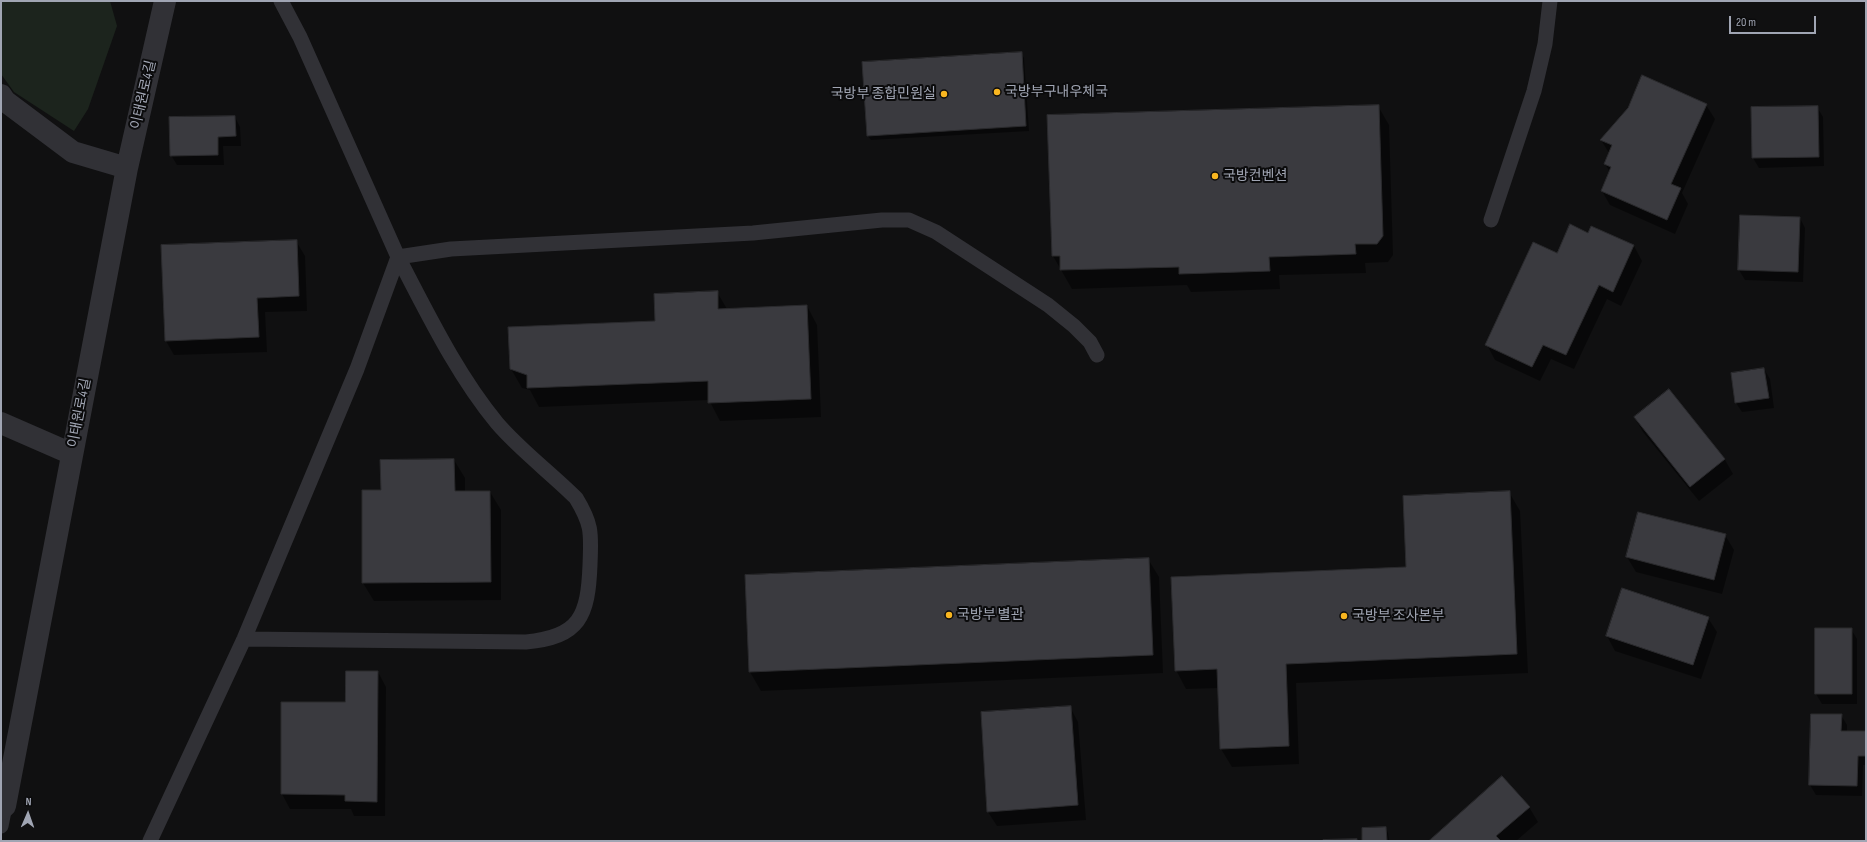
<!DOCTYPE html>
<meta charset="utf-8">
<style>
body{margin:0}
#map{position:relative;width:1867px;height:842px;overflow:hidden;background:#101011;font-family:"Sofia Sans Condensed",sans-serif}
canvas{display:block}
.frame{position:absolute;inset:0;border:2px solid #a0a5b3;pointer-events:none}
.north{position:absolute;left:8px;top:794px;width:40px;height:40px;-webkit-text-stroke:3px #0b0b0c;paint-order:stroke;rotate:2deg;font-size:11px;font-weight:700;line-height:16px;text-align:center;color:#a0a5b3}
.north::after{content:'';display:block;margin:auto;width:14px;height:18px;background:#a0a5b3;clip-path:polygon(50% 0,100% 100%,50% 72%,0 100%)}
.scale{position:absolute;left:1729px;top:16px;width:87px;height:18px;box-sizing:border-box;border:2px solid #a0a5b3;border-top:0;padding-left:5px;font-size:12px;line-height:14px;white-space:nowrap;color:#a0a5b3;-webkit-text-stroke:3px #0b0b0c;paint-order:stroke}
</style>
<div id="map">
<canvas width="1867" height="842"></canvas>
<div class="frame"></div>
<div class="north">N</div>
<div class="scale">20 m</div>
</div>
<script>
const ctx = document.querySelector('canvas').getContext('2d');
ctx.lineJoin = 'round';
function paint(path, color) { ctx.fillStyle = color; ctx.fill(path, 'evenodd'); }
function stroke(path, color, width, dash) { ctx.strokeStyle = color; ctx.lineWidth = width; ctx.lineCap = dash ? 'butt' : 'round'; ctx.setLineDash(dash || []); ctx.stroke(path); }
function label(font, color, halo, rows, align = 'center') {
  ctx.font = font + ' "Sofia Sans Condensed","Noto Sans KR",sans-serif'; ctx.lineWidth = 4; ctx.setLineDash([]); ctx.textBaseline = 'middle'; ctx.strokeStyle = halo; ctx.fillStyle = color; for (const [text, x, y, turn = 0] of rows) {
    ctx.save(); ctx.translate(x, y); ctx.rotate((+turn || 0) * Math.PI / 180); ctx.textAlign = isNaN(turn) ? turn : align; if (halo) ctx.strokeText(text, 0, 0); ctx.fillText(text, 0, 0); ctx.restore();
  }
}
const green = new Path2D(`
 M1,1h109l7,25 -29,83 -14,22 -60,-39 -13,-18z`);
const shadow = new Path2D(`
 M1021,53l3,5 5,73 -158,9 -3,-4z
 M1706,105l9,14 -33,74 6,11 -13,30 -65,-29 -8,-14 8,-19 -5,-8 4,-11 -8,-13z
 M1378,106l11,19 4,130 -5,7 -23,1 1,10 -87,2 1,14 -89,3 -4,-7 -115,4 -19,-33z
 M1817,107l6,10 1,49 -65,2 -6,-10z
 M235,117l5,10 1,19h-18l1,19h-47l-6,-10z
 M1800,218l5,10 -2,54 -58,-2 -6,-10z
 M1592,227l42,19 8,15 -21,45 -14,-7 -33,70 -23,-10 -11,22 -45,-21 -8,-15 70,-91 32,-19z
 M296,241l9,15 2,55 -42,1 2,40 -93,3 -8,-14z
 M717,292l10,17 80,-3 10,19 4,92 -101,4 -11,-21 -170,7 -9,-17 -8,-2 -11,-19 145,-47z
 M1764,369l6,10 4,29 -32,4 -6,-9z
 M1669,390l56,70 8,14 -34,27 -56,-69 -8,-14z
 M454,460l11,18v14h25l11,18v90l-127,1 -11,-18 19,-92z
 M1509,492l11,19 8,162 -232,10 3,81 -67,3 -11,-18 -2,-61 -33,1 -10,-19 231,-102z
 M1725,535l9,15 -12,44 -86,-22 -9,-15z
 M1148,559l11,18 4,96 -402,18 -11,-19 -4,-96z
 M1623,589l85,29 9,14 -16,47 -86,-28 -8,-15z
 M1851,629l6,10v65h-35l-6,-10z
 M378,672l8,15 -1,129h-31l-3,-7h-61l-8,-15v-91h64z
 M1070,707l8,15 8,98 -89,6 -9,-14z
 M1841,715l6,10v7h19v33h-3l-1,31 -46,-1 -6,-10z
 M1529,807l9,15 -22,19h-86z
 M1386,828l2,5 1,8h-26z`);
const building = new Path2D(`
 M1022,52l4,74 -159,10 -5,-74z
 M1642,75l65,29 -36,80 10,4 -14,32 -66,-29 10,-24 -7,-3 8,-19 -12,-5 28,-32z
 M1379,105l4,131 -6,8h-22l1,10 -87,3 1,14 -91,3v-7l-119,3v-14h-8l-5,-141z
 M1818,106l1,51 -67,1 -1,-51z
 M235,116l1,20 -18,1v18l-48,1 -1,-39z
 M1740,215l60,2 -2,55 -60,-2z
 M1570,224l18,9 3,-7 43,19 -21,47 -14,-7 -33,70 -23,-10 -11,22 -47,-22 48,-103 24,11z
 M297,240l2,56 -42,2 2,39 -94,4 -4,-96z
 M718,291v18l89,-4 4,94 -103,4v-22l-181,7v-13l-17,-6 -2,-42 147,-6 -1,-27z
 M1764,368l5,30 -34,5 -4,-30z
 M1669,389l56,70 -35,28 -56,-70z
 M454,459l1,32h35l1,91 -129,1v-93h19l-1,-30z
 M1510,491l7,163 -231,10 3,82 -69,3 -3,-80 -42,2 -4,-94 235,-10 -3,-71z
 M1638,512l88,22 -12,46 -88,-23z
 M1149,558l4,97 -404,17 -4,-97z
 M1622,588l87,29 -16,48 -87,-29z
 M1815,628h37v66h-37z
 M346,671h32l-1,131 -32,-1v-6l-64,-1v-92h64z
 M1071,706l7,99 -91,7 -6,-100z
 M1811,714h31l-1,17h25v25h-8l-1,30 -48,-1z
 M1502,776l28,31 -34,29 5,5h-72z
 M1386,827l1,14h-25v-13z
 M1357,839v2h-34v-1z`);
const lane = new Path2D(`
 M1491,220l43,-129 11,-47 5,-43
 M244,639l282,3c54,-5 62,-26 64,-77 1,-31 3,-39 -14,-67 -25,-25 -56,-48 -79,-75 -41,-50 -69,-109 -99,-166l53,-8 302,-16 129,-13h27l27,12 112,73 26,21 16,16 7,13
 M1,826l4,-20
 M150,841l94,-202 113,-270 41,-112 -98,-220 -19,-36`);
const street = new Path2D(`
 M1,95l4,6 68,51 54,16
 M1,423l71,31
 M1,809l4,-3 122,-638 38,-167`);
const markers = [
 [997,92,4,"#f9b620"],
 [944,94,4,"#f9b620"],
 [1215,176,4,"#f9b620"],
 [949,615,4,"#f9b620"],
 [1344,616,4,"#f9b620"]
];
const poiNames = [
 ["국방부구내우체국",1005,92],
 ["국방부 종합민원실",936,94,"right"],
 ["국방컨벤션",1223,176],
 ["국방부 별관",957,615],
 ["국방부 조사본부",1352,616]
];
const streetNames = [
 ["이태원로4길",144,95,-77],
 ["이태원로4길",80,413,-79]
];
paint(green, '#1c241d');
paint(shadow, '#0007');
paint(building, '#3a3a3f');
stroke(building, '#2a2a2d', 1);
stroke(lane, '#313136', 15);
stroke(street, '#313136', 22);
for (const [x, y, r, color] of markers) { const dot = new Path2D(); dot.arc(x, y, r, 0, 2 * Math.PI); ctx.fillStyle = color; ctx.fill(dot); stroke(dot, '#0b0b0c', 1.5); }
label('14px', '#a0a5b3', '#0b0b0c', poiNames, 'left');
label('14px', '#a0a5b3', '#0b0b0c', streetNames);
</script>
